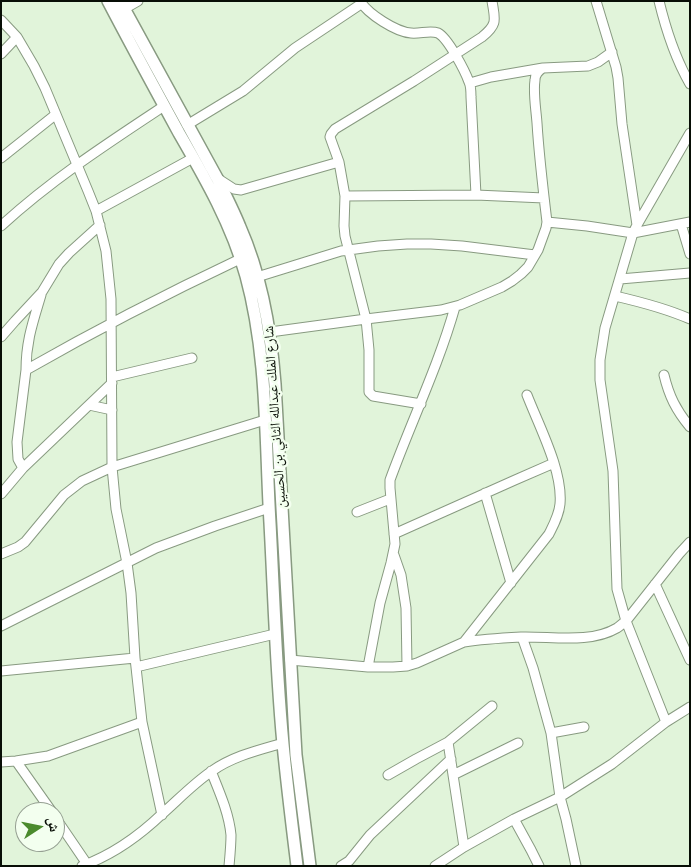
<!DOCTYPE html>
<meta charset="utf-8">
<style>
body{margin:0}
#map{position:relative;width:691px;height:867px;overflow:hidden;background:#e1f4da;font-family:Raleway,"Noto Naskh Arabic",sans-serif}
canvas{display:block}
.frame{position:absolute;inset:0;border:2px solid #080e06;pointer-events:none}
.north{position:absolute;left:15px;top:802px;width:50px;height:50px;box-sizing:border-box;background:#f3ffef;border:1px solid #959f92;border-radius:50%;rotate:79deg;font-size:14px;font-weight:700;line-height:20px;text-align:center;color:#080e06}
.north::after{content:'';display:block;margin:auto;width:18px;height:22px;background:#4b8b2d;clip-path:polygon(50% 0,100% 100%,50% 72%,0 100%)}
</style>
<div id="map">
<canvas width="691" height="867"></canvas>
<div class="frame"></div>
<div class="north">ش</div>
</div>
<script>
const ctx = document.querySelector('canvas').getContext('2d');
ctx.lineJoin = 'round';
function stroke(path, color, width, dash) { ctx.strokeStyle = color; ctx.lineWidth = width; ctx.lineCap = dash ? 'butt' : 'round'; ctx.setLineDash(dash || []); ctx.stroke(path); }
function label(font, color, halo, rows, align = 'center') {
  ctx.font = font + ' Raleway,"Noto Naskh Arabic",sans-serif'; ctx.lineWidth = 5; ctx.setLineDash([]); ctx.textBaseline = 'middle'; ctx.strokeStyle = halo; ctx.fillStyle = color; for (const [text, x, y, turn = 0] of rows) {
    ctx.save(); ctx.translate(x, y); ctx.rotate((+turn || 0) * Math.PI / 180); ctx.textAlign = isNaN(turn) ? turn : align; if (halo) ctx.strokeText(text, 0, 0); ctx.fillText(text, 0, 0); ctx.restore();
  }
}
const minor = new Path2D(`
 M360,1c8,13 36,31 51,32 9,1 19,-3 27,0 10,5 27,38 31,49 2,4 2,10 2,15l5,98
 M596,1l20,66 2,11 4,46 15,101
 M659,1c7,29 16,57 31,83
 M124,9l14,-8
 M1,20l16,17 17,29 11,22 43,103 8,20 10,40 5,48 1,168 4,42 11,54 4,30 4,65 7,64 20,93
 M1,54l16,-17
 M470,83l21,-6 52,-9
 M187,125l56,-34 52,-43 66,-44
 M1,158l54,-43
 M217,178l17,11 7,1 98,-28
 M345,196l131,-1 68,3
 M96,211l97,-53
 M547,222l40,4 46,7 57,-11
 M681,224l9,30
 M1,226c50,-46 107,-83 163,-120
 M257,277l84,-26 37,-5 29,-2h24l31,2 73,9
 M620,279l70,-6
 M615,296c26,6 50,12 75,23
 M270,332l96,-13 75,-9 19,-5 42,-18 10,-6 9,-7 7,-7 10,-17 8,-22 1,-6c-4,-33 -8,-66 -10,-99 -1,-14 -4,-30 -2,-43 0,-6 3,-9 8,-12l45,-2 10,-4 14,-10
 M1,337l14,-16 27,-29 17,-28 10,-11 31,-28
 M26,370c0,-29 7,-48 15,-75
 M664,375c5,21 12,35 26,52
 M112,377l80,-19
 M421,404l-48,-8 -4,-4v-42l-3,-31 -21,-83 -1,-10 1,-30 -6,-34 -9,-25 1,-3 4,-5 79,-48 68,-44c16,-13 13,-17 10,-36
 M89,405l23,5
 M23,468l-5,-9 -1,-17 9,-72c70,-40 142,-77 214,-111
 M485,493l26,90
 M1,494l22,-26 89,-85
 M357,512l33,-13
 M394,534l121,-54 39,-17
 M1,554l17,-7 7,-5 39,-47 18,-14 30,-14 153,-47
 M394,555l7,20 5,33 1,58
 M655,584l35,76
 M1,626l155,-78 59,-22 54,-18
 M522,637l11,31 18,65 9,64 6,22 10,47
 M464,642c19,-3 38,-4 57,-5 30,-1 69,7 96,-9 3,-2 6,-5 9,-7l53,-67 11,-12
 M290,660l78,7h25l14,-1 10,-3 47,-21 85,-108c5,-10 10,-19 11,-30 3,-33 -21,-78 -33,-109
 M136,667l139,-33
 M368,667l12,-64 11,-40 4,-19 -5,-56v-8c21,-58 48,-113 65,-173
 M1,671l134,-13
 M666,722l-40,-101 -9,-32 -4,-118 -13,-91v-20l5,-32 28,-95 4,-8 53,-92
 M551,733l33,-6
 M448,742l16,105
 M16,761l36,51
 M1,762l15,-1 32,-5 94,-34
 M211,771c8,20 18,42 20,64 0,10 -1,20 -2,31
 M388,775l28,-16 32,-17 44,-36
 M453,775l65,-32
 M55,817l32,47
 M514,819l17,31 8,16
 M82,866c30,-11 57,-30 80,-52 16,-14 32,-31 50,-43 21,-15 47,-21 71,-28
 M341,866l8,-5 21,-26 81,-76
 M435,866l29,-19 50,-28 46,-22 52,-33 54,-42 24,-15`);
const major = new Path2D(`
 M108,1c23,44 47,88 71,132 26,45 53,92 67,143 22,80 19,165 24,247 4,74 6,148 13,221 4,41 9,81 14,122
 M120,1l97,177c8,16 16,32 23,49 22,50 31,103 35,157l21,371 14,111`);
const streetNames = [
 ["شارع الملك عبدالله الثاني بن الحسين",275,417,-94]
];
stroke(minor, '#889a81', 11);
stroke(major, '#889a81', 14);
stroke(minor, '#fff', 9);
stroke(major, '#fff', 11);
label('14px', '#080e06', '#f3ffef', streetNames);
</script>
